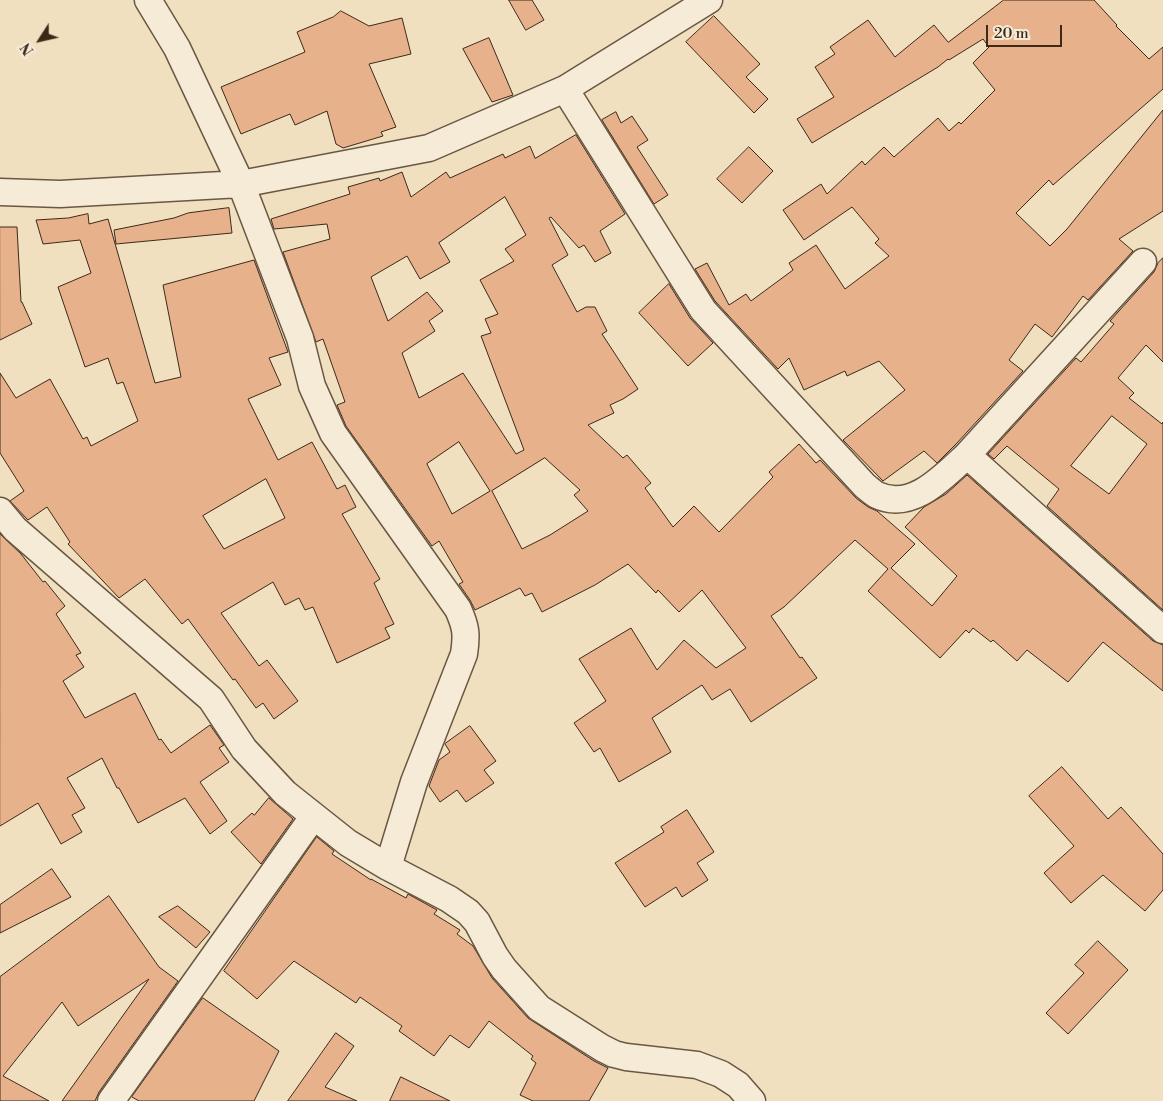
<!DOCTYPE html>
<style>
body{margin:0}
#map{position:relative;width:1163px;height:1101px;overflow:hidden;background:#f0e0c0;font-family:"Libre Bodoni",serif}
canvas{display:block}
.north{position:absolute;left:15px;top:15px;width:50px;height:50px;-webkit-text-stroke:4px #f5ebd6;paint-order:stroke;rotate:235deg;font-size:14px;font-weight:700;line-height:20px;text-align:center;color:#3e2919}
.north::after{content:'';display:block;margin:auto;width:18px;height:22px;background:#3e2919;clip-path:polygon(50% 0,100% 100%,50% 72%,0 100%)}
.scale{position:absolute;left:986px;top:25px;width:76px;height:22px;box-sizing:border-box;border:2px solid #3e2919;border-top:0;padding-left:6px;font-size:15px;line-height:18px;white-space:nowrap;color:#3e2919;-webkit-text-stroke:4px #f5ebd6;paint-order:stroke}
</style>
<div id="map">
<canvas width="1163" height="1101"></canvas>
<div class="north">N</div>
<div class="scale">20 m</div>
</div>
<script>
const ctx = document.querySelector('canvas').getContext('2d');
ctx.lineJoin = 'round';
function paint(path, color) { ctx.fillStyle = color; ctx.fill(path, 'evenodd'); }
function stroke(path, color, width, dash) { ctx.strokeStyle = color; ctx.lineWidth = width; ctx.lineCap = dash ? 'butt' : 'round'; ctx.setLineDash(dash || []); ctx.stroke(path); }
const building = new Path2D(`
 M509,0h23l12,20 -18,10z
 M1004,0h90l23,25 -1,1 33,33 14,-12v42l-110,96 -4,-5 -33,33 34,33 17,-17 96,-119v101l-44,28 14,12 -45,49 -5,-4 -31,41 -17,-13 -26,36 14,11 -67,73 -19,19 -13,-12 -41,30 -40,-41 62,-50 -26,-29 -32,15 -2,-5 -41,19 -15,-32 -11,11 -63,-68 -20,-32 12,-6 22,42 17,-11 5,7 42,-31 -4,-7 27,-18 29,44 44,-33 -14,-13 4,-4 -27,-32 -48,33 -21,-30 38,-26 6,10 35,-33 3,4 19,-18 10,10 44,-39 11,13 10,-9 2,2 34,-34 -22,-27 16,-16 -6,-8 -34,21 -1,-1 -10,8 -126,76 -15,-24 37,-22 -19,-30 20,-13 -5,-7 38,-27 27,37 39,-32 14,17z
 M341,11l28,15 33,-8 9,36 -42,10 27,63 -15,5 2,4 -40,12 -7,-4 -9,-33 -32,14 -5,-11 -49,20 -20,-47 84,-35 -8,-20 36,-15z
 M714,16l46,48 -14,13 22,22 -14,14 -68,-71z
 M489,38l24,57 -21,7 -29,-53z
 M616,112l5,11 11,-7 16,24 -11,7 31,48 -14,9 -52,-84z
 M576,135l49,79 -25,17 11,22 -16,9 -11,-17 -5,3 -28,-31 -2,1 19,37 -16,10 25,47 9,-5h9l12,24 -5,3 36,55 -15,10 -13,6 4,8 -26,12 35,33 4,-3 24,28 -6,5 28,39 21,-21 25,26 54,-55 -4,-5 30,-28 17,19 4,-3 36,38 12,9 9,4 38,33 -24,24 41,38 25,-30 -52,-49 19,-20 22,-13 21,-19 186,166 10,4v46l-60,-49 -35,40 -41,-32 -10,11 -24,-21 -2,2 -18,-14 -4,5 -3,-3 -26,28 -72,-67 20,-22 -33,-29 -71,67 -13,9 29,42 2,-1 15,21 -66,44 -21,-33 -18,11 -10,-15 -50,33 19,34 -52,30 -19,-34 -6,4 -20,-29 32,-22 -27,-42 52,-31 26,42 27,-30 32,28 30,-20 -44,-58 -23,22 -21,-22 -2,3 -28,-29 -33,21 -53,27 -10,-19 -7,3 -5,-8 -45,22 -5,-10 -11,-16 4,-2 -24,-41 -7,5 -86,-120 -9,-21 8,-3 -22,-63 -7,3 -33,-90 47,-13 -3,-15 -53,5 -3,-10 79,-25 -2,-7 31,-9 1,3 22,-9 9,25 35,-25 4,6 53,-24 2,4 25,-12 5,12zM505,197l21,38 -21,14 9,12 -34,19 18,34 -13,5 6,14 -10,3 43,114 -8,4 -53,-81 -44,25 -17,-45 33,-22 -6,-10 14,-10 -16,-19 -39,29 -17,-44 36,-21 13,23 30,-17 -11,-19zM459,442l31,49 -38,23 -25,-50zM545,458l35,32 -6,5 14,16 -38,24 -28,14 -30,-58z
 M749,147l24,24 -31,32 -25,-24z
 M229,208l3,25 -116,11 -2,-14 60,-12 14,-5z
 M88,214l1,10 19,-5 47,164 26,-6 -18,-92 91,-25 34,92 -19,6 12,27 -33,14 30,61 34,-18 25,47 8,-4 11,22 -14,7 38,65 -6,4 20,41 -9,4 5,10 -53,25 -24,-56 -8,3 -6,-12 -14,7 -12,-23 -52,31 38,53 8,-6 31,41 -24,18 -11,-16 -7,5 -21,-29 -2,1 -45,-61 -6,5 -37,-45 -26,19 -51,-54 2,-2 -23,-35 -19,13 -18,-19 14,-10 -24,-38v-80l16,25 34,-19 33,60 4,-2 4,9 47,-25 -15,-39 -6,2 -9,-26 -23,9 -27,-80 33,-14 -11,-33 -37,4 -7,-24 32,-2zM266,479l19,39 -61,31 -21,-33z
 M0,227h17l4,75h1l10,22 -32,16z
 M1163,258v104l-17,-17 -28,33 16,15 -5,5 33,26 1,-2v188l-116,-104 12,-17 -52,-43 -13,13 -6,-5 88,-96 5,4 33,-38 -4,-3 44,-49 4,-9zM1112,416l35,28 -38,50 -38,-28z
 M669,284l21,34 23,25 -25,23 -49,-53z
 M0,534l21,20 22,28 2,-1 20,25 -9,8 25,39 -5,2 8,12 -21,14 22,37 50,-25 24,47 2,-1 10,14 39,-28 14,20 -5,3 10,14 -29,20 27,39 -17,13 -25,-36 -47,25 -19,-35h-2l-15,-30 -35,20 18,30 -13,7 10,17 -21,12 -23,-41 -38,23z
 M470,726l26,35 -12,9 10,13 -28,19 -9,-12 -17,12 -11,-16 10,-26 11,-8 -5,-8z
 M1062,767l46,52 13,-12 42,47v36l-18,21 -42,-36 -32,28 -27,-30 30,-27 -45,-50z
 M269,798l24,21 -32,45 -30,-32 21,-19 2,2z
 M687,810l27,42 -17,11 11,17 -26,17 -6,-10 -31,20 -30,-44 49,-31 -3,-5z
 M317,837l17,14 -2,3 39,26v-1l35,19 2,-4 29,16 -3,4 26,16 -3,4 16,12 19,32 36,40 66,43 14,7 -19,33h-56l-13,-6 16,-32 -5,-4 2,-3 -44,-35 -20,27 -19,-13 -16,21 -35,-25 3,-5 -42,-29 -4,6 -62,-42 -37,38 -33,-28z
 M52,869l19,28 -71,36v-28z
 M109,896l50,71 19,14 -79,111 -4,9h-33l87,-122 -71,47 -16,-24 -59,74 46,25h-49v-124z
 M178,906l32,26 -14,16 -37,-31z
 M1098,941l30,29 -60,64 -22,-21 38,-40 -9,-8z
 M203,998l76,53 -25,50h-115l-7,-4z
 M336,1033l18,13 -29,41 32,14h-69z
 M401,1077l49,24h-60z`);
const minor = new Path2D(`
 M148,0l29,48 64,136 59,154 12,48 21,47 125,176c8,18 9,25 6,45l-50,128 -26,85
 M565,89l138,221 162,176c4,3 8,7 12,9 35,17 67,-19 90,-40l196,175
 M0,192l60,2 181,-10 188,-36 136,-59 144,-89
 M967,455l176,-193
 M0,511l15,18 196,170 33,50 41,44 63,50 40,24 61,32 19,13 9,10 18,34 9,13 35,39 63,40 12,6 12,3 71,8 24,9 17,11 14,16
 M111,1101l202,-284`);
paint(building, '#e6b18b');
stroke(building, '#3e2919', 1);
stroke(minor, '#6a5743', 29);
stroke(minor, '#f5ebd6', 26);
</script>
